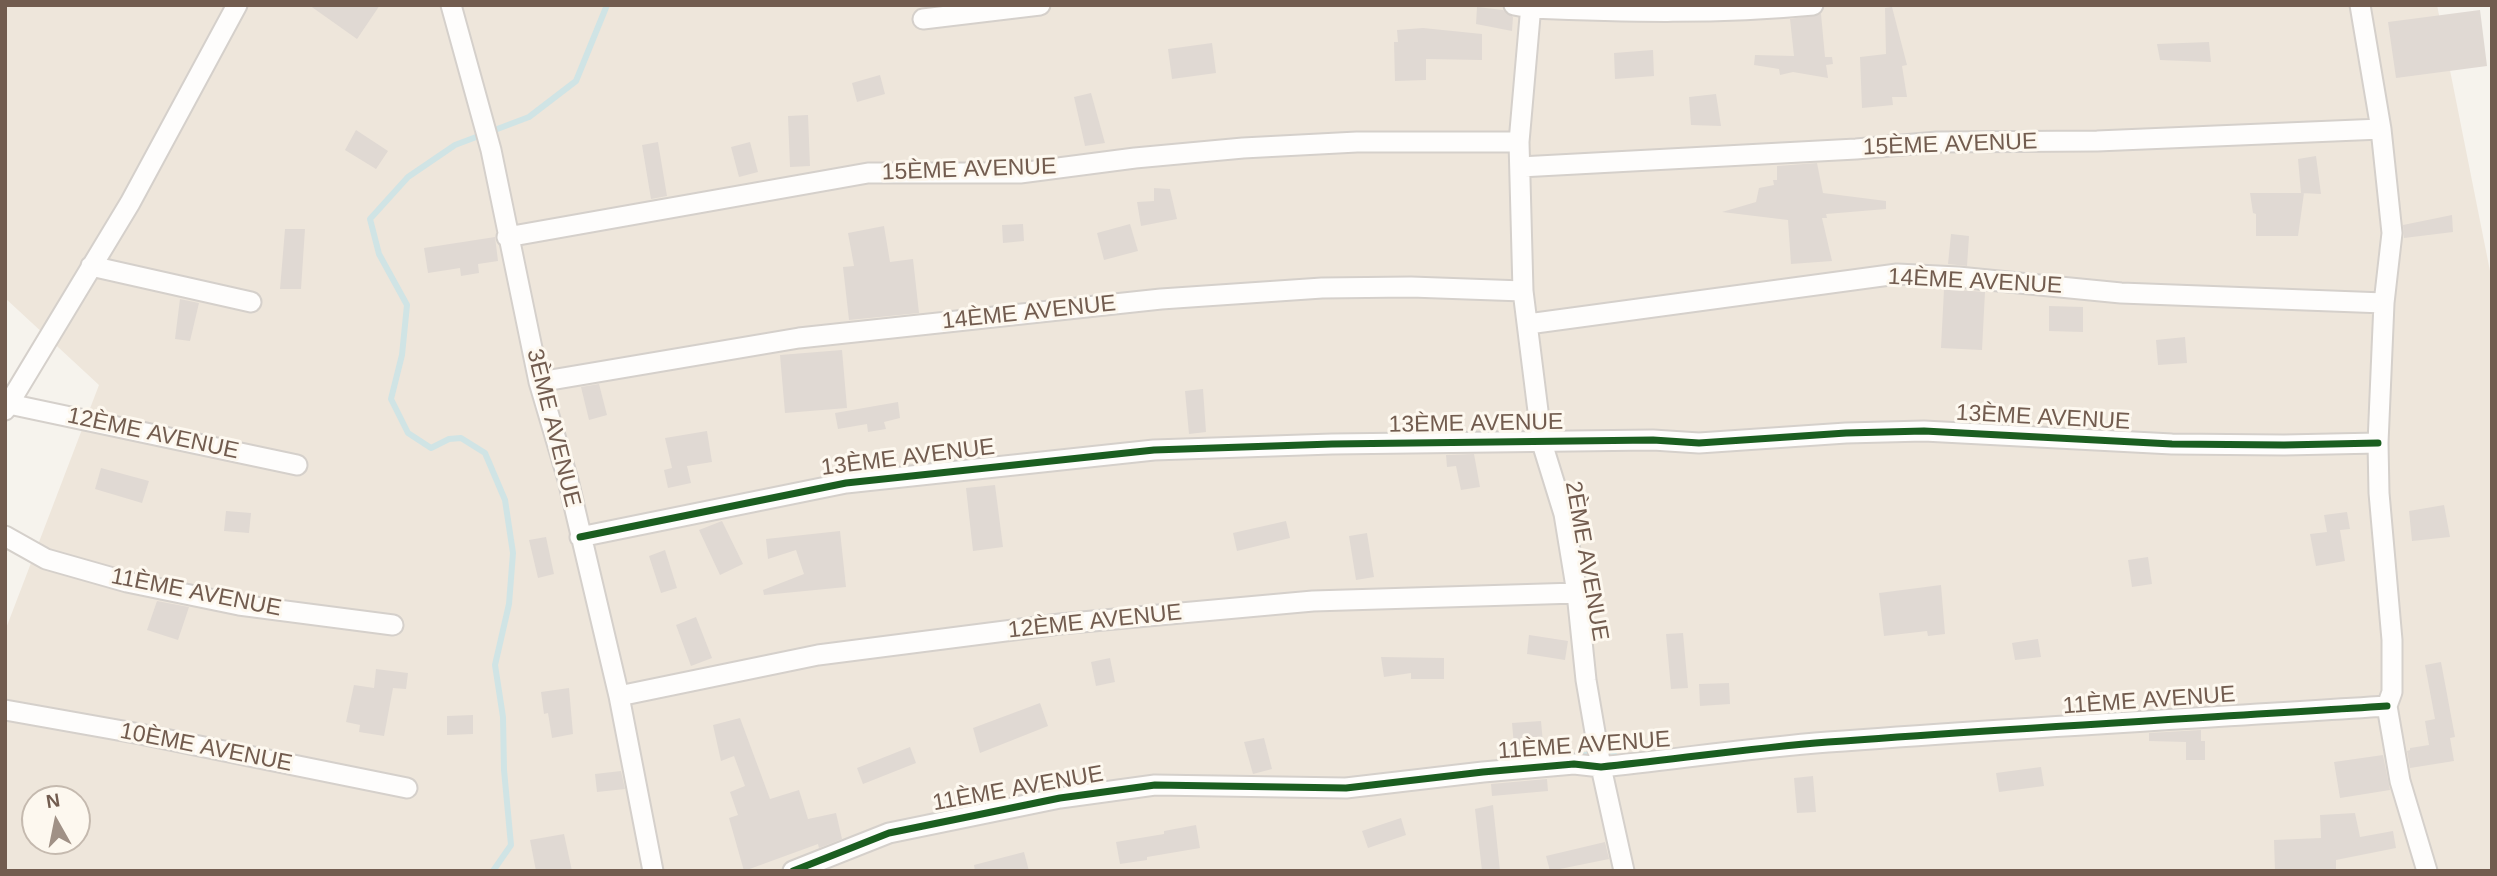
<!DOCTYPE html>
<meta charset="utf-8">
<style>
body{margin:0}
#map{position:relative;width:2497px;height:876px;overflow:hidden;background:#f6f3ed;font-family:Arial,sans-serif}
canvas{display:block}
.frame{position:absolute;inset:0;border:7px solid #725c4f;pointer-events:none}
.north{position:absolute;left:21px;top:785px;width:70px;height:70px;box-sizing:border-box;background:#fdf8ef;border:2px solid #c5baaf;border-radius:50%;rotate:351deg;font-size:19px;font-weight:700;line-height:28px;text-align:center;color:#725c4f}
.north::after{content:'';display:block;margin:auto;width:24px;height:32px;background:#a09186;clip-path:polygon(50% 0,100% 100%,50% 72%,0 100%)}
</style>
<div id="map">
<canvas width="2497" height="876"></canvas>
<div class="frame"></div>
<div class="north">N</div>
</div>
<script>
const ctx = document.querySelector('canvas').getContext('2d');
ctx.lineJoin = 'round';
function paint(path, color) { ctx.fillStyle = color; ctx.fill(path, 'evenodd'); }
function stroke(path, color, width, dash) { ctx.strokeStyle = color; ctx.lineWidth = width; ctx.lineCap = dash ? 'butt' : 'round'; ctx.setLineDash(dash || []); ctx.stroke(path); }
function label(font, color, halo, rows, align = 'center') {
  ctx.font = font + ' Arial,sans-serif'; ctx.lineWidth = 6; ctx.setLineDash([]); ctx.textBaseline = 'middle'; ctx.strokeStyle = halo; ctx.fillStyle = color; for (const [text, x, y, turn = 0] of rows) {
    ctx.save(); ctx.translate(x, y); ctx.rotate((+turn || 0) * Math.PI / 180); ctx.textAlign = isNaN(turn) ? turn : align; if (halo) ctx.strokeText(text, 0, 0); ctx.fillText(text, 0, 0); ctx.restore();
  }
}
const residential = new Path2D(`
 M5,5h2432l55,276v590h-2487v-240l94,-246 -94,-87zM35,799h42v42h-42z`);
const stream = new Path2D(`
 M1576,756l38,-4
 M493,871l18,-26 -7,-75 -1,-53 -8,-52 14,-61 4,-51 -8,-53 -20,-47 -24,-15 -12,1 -18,9 -23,-15 -17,-34 11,-44 5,-50 -28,-51 -9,-35 38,-42 47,-32 74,-28 47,-36 31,-76`);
const building = new Path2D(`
 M309,5h71l-23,34z
 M1477,7l26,3 10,7 -1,14 -36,-7z
 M1892,7l15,58 -5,1 5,31h-15l1,8 -31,3 -2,-51 26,-3 -1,-46z
 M2480,10l7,56 -91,12 -8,-56z
 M1821,14l4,43h7l1,7 -7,1 2,13 -35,-6 -13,3 -1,-6 -25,-4 1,-10 39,1 -4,-37z
 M1423,28l59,6v26l-56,-1v21l-31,1 -1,-39h4l-1,-12z
 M2209,42l2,20 -51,-2 -3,-16z
 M1212,43l4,30 -44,6 -4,-30z
 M1653,50l1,26 -39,3 -1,-26z
 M880,75l5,19 -28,8 -5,-19z
 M1091,93l14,50 -20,3 -11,-49z
 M1716,94l5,32 -30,-1 -2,-28z
 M808,115l2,51 -20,1 -2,-51z
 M356,130l32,21 -12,18 -31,-19z
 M658,142l9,54 -16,3 -9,-54z
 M750,142l8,30 -19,5 -8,-30z
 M2316,156l5,38 -20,-1 -3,-34z
 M1817,163l6,30 63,8v8l-60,5 1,4h-5l10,43 -41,3 -3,-44 -66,-8 34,-10 3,-14 15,-3 -1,-5h4v-14z
 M1154,188l16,1 7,30 -36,7 -4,-24 17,-1z
 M2250,193h54l-6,43h-42v-22l-3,-1z
 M2452,215l1,17 -49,6 -1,-13z
 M1023,224l1,17 -21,2 -1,-18z
 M1130,224l8,27 -34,9 -7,-27z
 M884,226l6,36 23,-3 6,54 -70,7 -6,-53 11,-1 -6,-33z
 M285,229h20l-4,60h-21z
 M1951,234l18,2 -2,30 -19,-2z
 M495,237l3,24 -20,3 1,9 -18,3 -1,-8 -32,5 -4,-25z
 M1944,289l41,3 -3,58 -41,-2z
 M180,299l19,4 -9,38 -15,-2z
 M2049,306l34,1v25l-34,-1z
 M2185,337l2,26 -29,2 -2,-25z
 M842,350l5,58 -62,5 -5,-58z
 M599,384l8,31 -18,5 -8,-33z
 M1203,389l3,43 -17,2 -4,-43z
 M898,402l2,16 -16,4 2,7 -18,3 -1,-8 -29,5 -3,-16z
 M707,431l5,31 -25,4 4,17 -23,5 -4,-18 8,-2 -7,-30z
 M1474,454l6,33 -19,3 -5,-24 -9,1 -1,-12z
 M101,468l48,13 -7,22 -47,-14z
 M995,485l8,62 -30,4 -7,-63z
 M2444,505l6,32 -38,4 -3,-30z
 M226,511l25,2 -2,20 -25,-2z
 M2347,512l3,17 -10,1 5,31 -29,5 -6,-32 17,-2 -3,-17z
 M722,521l21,43 -23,11 -21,-45z
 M1286,521l4,17 -53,13 -4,-18z
 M840,531l6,56 -82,8 -1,-5 41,-16 -8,-24 -28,9 -2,-20z
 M1367,533l7,44 -18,3 -7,-44z
 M546,537l8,37 -16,4 -9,-38z
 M665,550l12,38 -16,5 -12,-37z
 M2148,557l4,27 -20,3 -4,-27z
 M1941,585l4,49 -17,2 -1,-5 -43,5 -5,-43z
 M157,601l32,6 -11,33 -31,-10z
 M696,617l16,41 -21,8 -15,-41z
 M1683,633l5,55 -17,1 -5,-55z
 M1529,635l39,6 -3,19 -38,-6z
 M2038,639l3,18 -26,3 -3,-17z
 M1381,657l63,1v21h-33v-6l-27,4z
 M1110,658l5,24 -19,4 -5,-24z
 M2441,662l14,75 -5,1 4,23 -44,7 -3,-17 3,-1v-2l19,-3 -4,-24 10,-2 -10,-54z
 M376,669l32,4 -2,16 -13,-1 -9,48 -25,-4 1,-7 -14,-3 8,-37 20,3z
 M1729,683l1,21 -30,2 -1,-22z
 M569,688l4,46 -21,4 -4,-25 -4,1 -3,-22z
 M1040,703l8,23 -68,27 -7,-25z
 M473,715v19l-26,1v-19z
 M740,718l30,81 29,-9 9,29 28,-6 6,26 -23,9 -1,-4 -74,27 -15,-53 9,-3 -8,-23 15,-6 -11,-30 -13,5 -8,-36z
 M1541,721l3,33 -29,3 -3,-34z
 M2201,730v11h4v19h-19v-18l-37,-1v-8z
 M1264,738l8,31 -19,5 -9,-32z
 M910,747l6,16 -53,21 -6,-16z
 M2383,755l7,35 -50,8 -6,-36z
 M2041,767l3,19 -45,6 -3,-19z
 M621,771l4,18 -28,3 -2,-18z
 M1813,776l3,36 -19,1 -3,-35z
 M1547,779l1,12 -56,5 -1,-12z
 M1493,805l7,66h-18l-7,-62z
 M2355,813l5,24 33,-6 3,17 -60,12v11h-61l-1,-31 47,-2 -1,-23z
 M1401,818l5,17 -38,13 -6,-17z
 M1196,825l4,23 -53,9v3l-27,4 -4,-22 48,-8v-3z
 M564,834l8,37h-36l-6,-31z
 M1605,842l4,17 -59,12 -4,-15z
 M1024,852l5,19h-54l-1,-6z`);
const minor = new Path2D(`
 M451,5l40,145 48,232 29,98 51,216 34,175
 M1514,5l16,3c96,4 189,6 283,-3
 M1531,5l-12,137 4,149 19,152 22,71 13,79 9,87 15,87 23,104
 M2360,5l21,124 11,104 -8,70 -6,140 1,50 13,147v52l-5,14 13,75 27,90
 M923,19l117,-14
 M1520,167l336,-18 81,-7 160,-1 284,-12
 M507,237l361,-64h152l115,-15 108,-10 114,-6h162
 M91,266l160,36
 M1528,324l369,-50 61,3 163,16 263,10
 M539,382l260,-44 362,-39 161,-11 89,-1 112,4
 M9,404l288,61
 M5,410l125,-207 107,-198
 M5,536l41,23 81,23 112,23 154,20
 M580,537l266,-54 308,-33 178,-6 321,-4 46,3 147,-10 78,-2 248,13 112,1 94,-2
 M619,696l199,-41 242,-31 253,-23 264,-8
 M5,710l135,24 267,54
 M793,871l96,-38 171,-35 95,-13 191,3 137,-16 91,-8 27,3c76,-8 151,-19 227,-25 186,-14 373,-24 559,-36`);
const cycleway = new Path2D(`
 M580,537l266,-54 308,-33 178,-6 321,-4 46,3 147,-10 78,-2 248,13 112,1 94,-2
 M793,871l96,-38 171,-35 95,-13 191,3 137,-16 91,-8 27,3c76,-8 151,-19 227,-25 186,-14 373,-24 559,-36`);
const streetNames = [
 ["15ÈME AVENUE",1950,145,-2],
 ["15ÈME AVENUE",969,170,-2],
 ["14ÈME AVENUE",1975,282,3],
 ["14ÈME AVENUE",1029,313,-6],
 ["13ÈME AVENUE",2043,418,3],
 ["13ÈME AVENUE",1476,424,-1],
 ["3ÈME AVENUE",553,428,76],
 ["12ÈME AVENUE",153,434,12],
 ["13ÈME AVENUE",908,458,-7],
 ["2ÈME AVENUE",1586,561,80],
 ["11ÈME AVENUE",196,593,11],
 ["12ÈME AVENUE",1095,622,-6],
 ["11ÈME AVENUE",2149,701,-4],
 ["11ÈME AVENUE",1584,746,-4],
 ["10ÈME AVENUE",206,748,11],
 ["11ÈME AVENUE",1018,789,-10]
];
paint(residential, '#eee6db');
stroke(stream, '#d0e4e5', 6);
paint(building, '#e0d9d3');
stroke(minor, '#d5d0cb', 23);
stroke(minor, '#fefdfc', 19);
stroke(cycleway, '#1b5e20', 7);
label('23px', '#725c4f', '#fdf8ef', streetNames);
</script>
